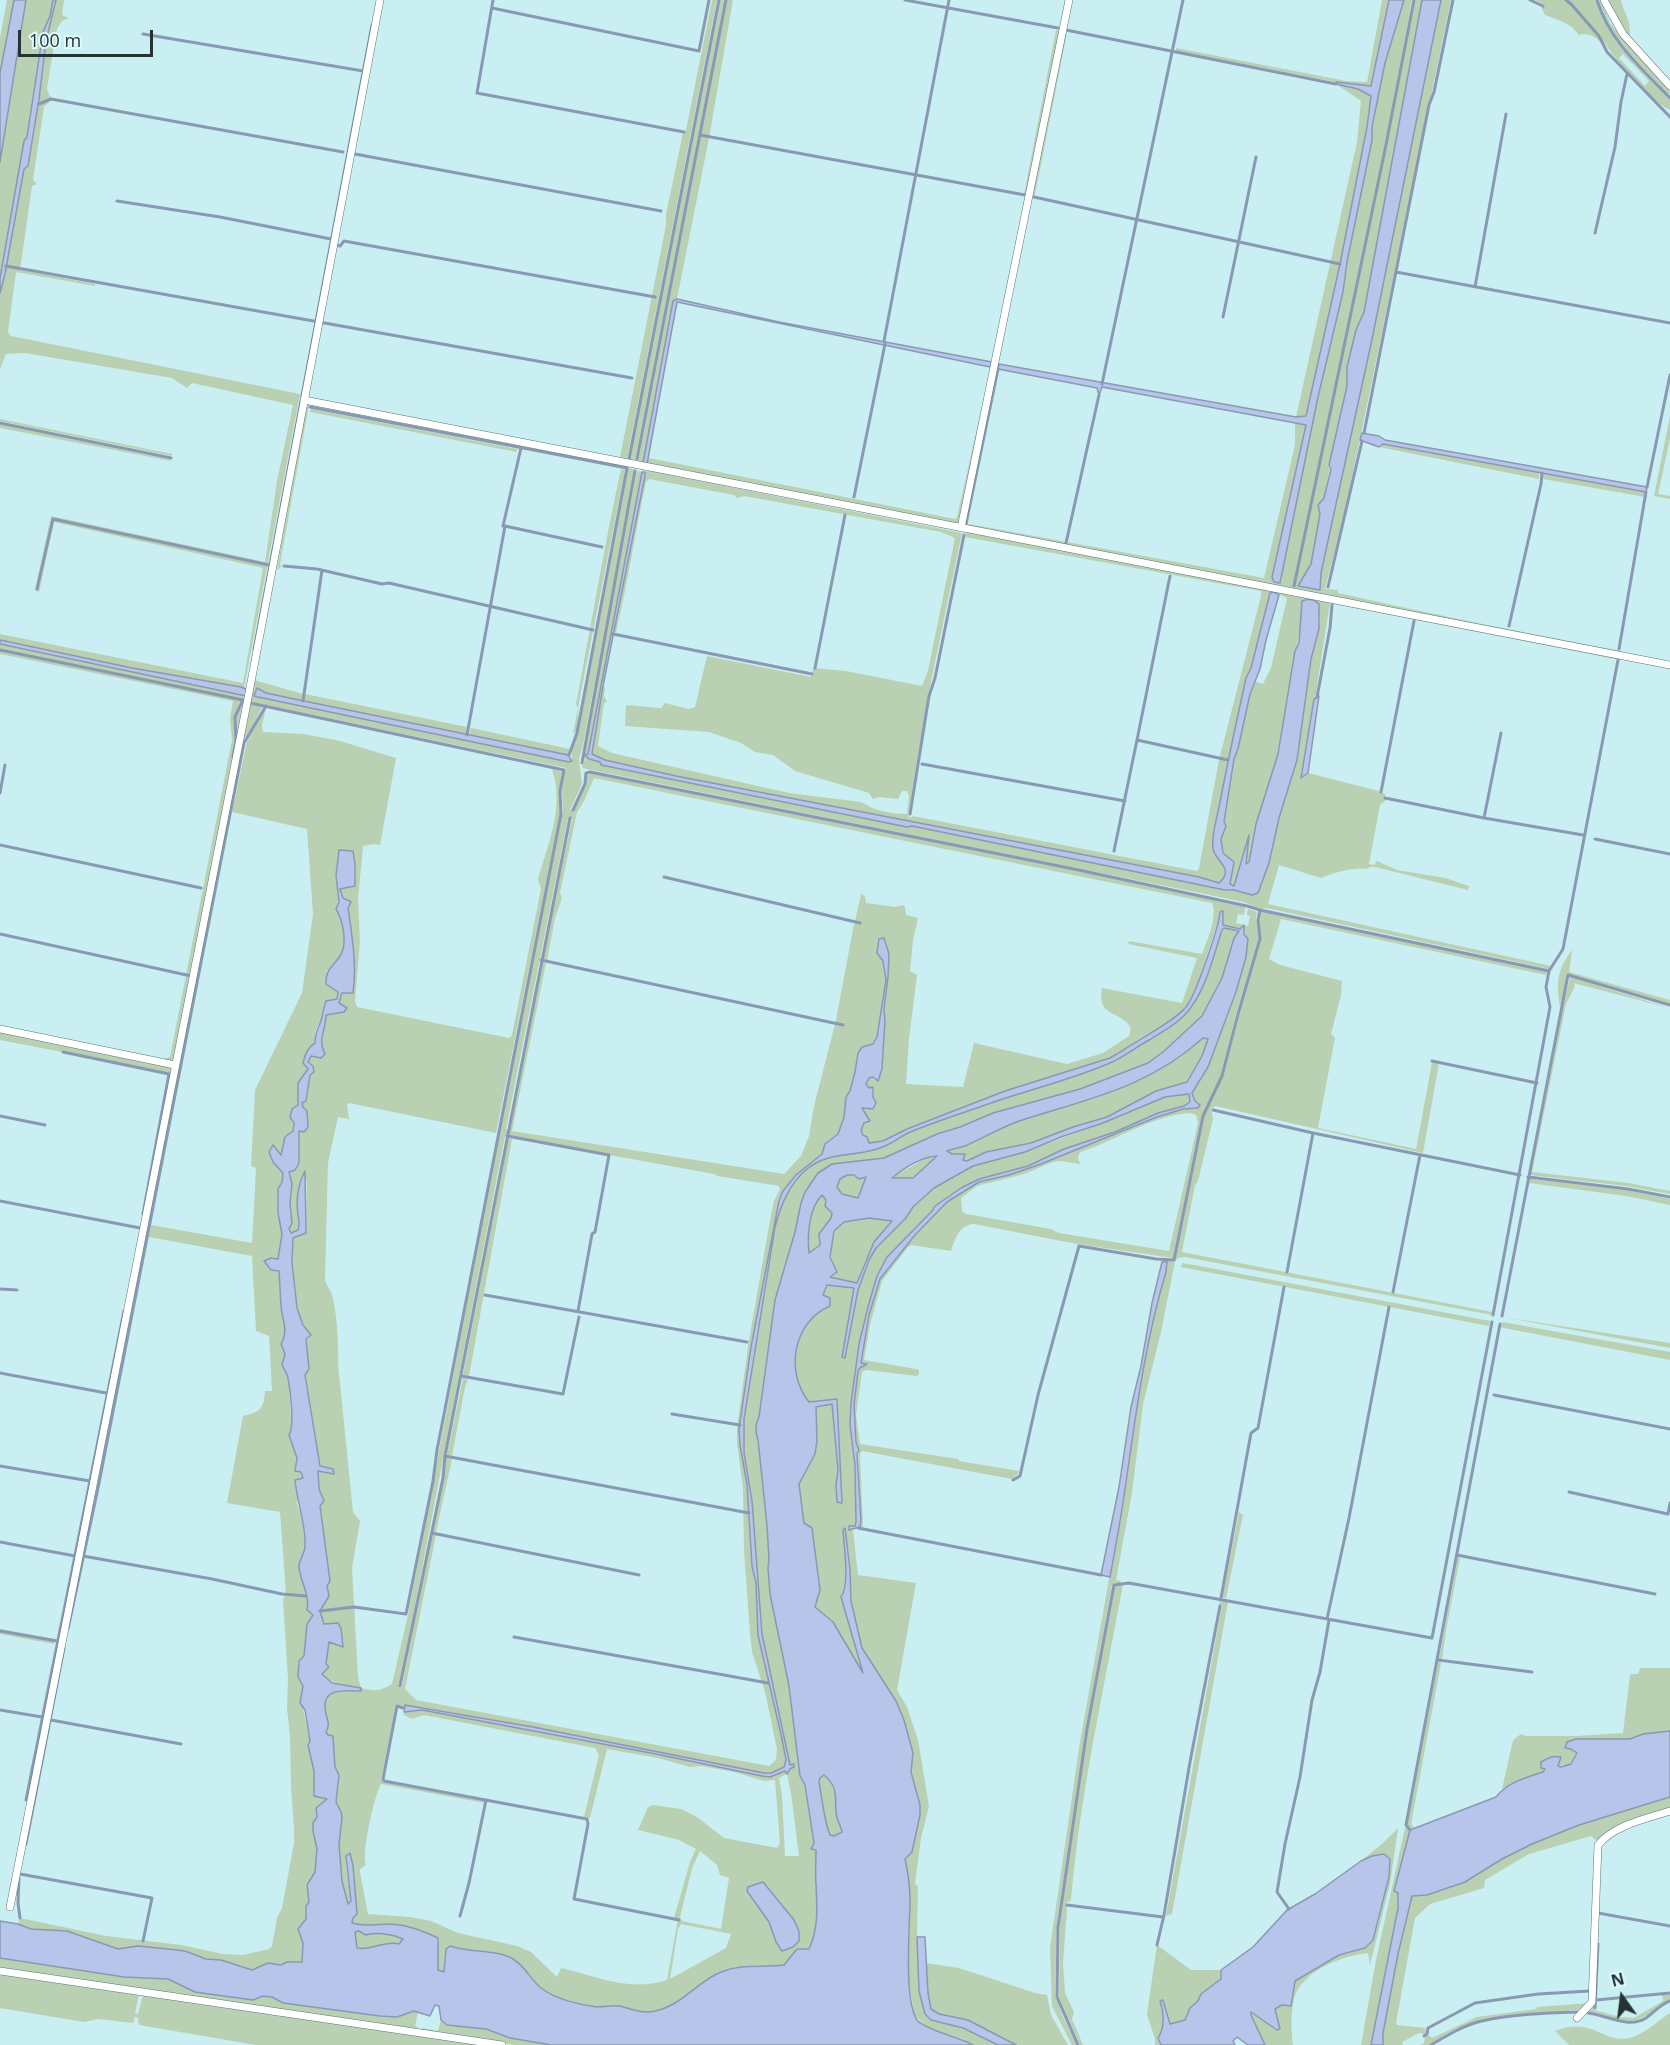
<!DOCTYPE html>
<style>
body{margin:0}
#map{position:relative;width:1670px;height:2045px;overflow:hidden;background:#caeff2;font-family:"Open Sans",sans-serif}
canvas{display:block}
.north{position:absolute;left:1592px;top:1967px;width:60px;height:60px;-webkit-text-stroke:4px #defbfd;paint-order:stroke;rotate:346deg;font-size:16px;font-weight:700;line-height:24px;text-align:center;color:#253334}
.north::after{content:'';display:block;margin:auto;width:21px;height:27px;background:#253334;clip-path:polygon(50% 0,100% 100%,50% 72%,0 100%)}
.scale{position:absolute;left:18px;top:30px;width:135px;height:27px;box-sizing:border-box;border:3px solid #253334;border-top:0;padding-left:8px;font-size:18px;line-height:21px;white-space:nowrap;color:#253334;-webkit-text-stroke:4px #defbfd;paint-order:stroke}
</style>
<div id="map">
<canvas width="1670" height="2045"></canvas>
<div class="north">N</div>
<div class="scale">100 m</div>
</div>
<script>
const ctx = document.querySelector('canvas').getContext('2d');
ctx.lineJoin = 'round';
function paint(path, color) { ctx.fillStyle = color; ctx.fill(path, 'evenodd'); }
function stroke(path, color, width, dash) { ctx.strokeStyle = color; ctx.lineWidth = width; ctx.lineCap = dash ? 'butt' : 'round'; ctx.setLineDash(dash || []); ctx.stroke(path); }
const green = new Path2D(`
 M7,0h7l-14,73v-35z
 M26,0h27l-3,16 -7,16 -16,105 -3,4 -24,137v-116z
 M56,0h8l-2,15 7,3 -7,3 -5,7 -10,60 2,7 2,2 -1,4 -6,6 -11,73 4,4 -5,2 -12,84 75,14v2l-79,-14 -8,60 3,4 289,58 -56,294 -112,-20 -132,-28v-6l243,49 20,-115 -209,-46 -15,70 -4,-2 16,-74 214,46 12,-81 16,-76 -101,-22 -5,5 -15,-10 -147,-25 -19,1 -6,15v-76l5,-19 19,-105 4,-3 11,-67 7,-58z
 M712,0h5l-90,459 -7,-2 46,-232v-11l17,-81 3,-3z
 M720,0h5l-90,460 -5,-1z
 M727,0h6l-24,138 -32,161 -4,2 -30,162 -5,-1z
 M1382,0h7l-18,86 -35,-4 -160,-31v-3l170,33 21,1z
 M1404,0h8l-27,146 -91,441 93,-441 28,-146h7l-58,312 -8,18 -9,37v19l-10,44 -13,68 -6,7 2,9 -9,50 -13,21 22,5 1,-17 50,-229 70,-344h10l-106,511 -20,78 13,1v3c94,21 188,40 283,58v2l-653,-127 1,-2 295,54 31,-133v-23l11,3 -34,152 10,4 -1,-9 37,-175 25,-105 4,-30 25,-122v-13l13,-64z
 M1535,0h61c13,42 44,69 74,100v10c-17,-7 -56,-51 -66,-68l-3,1c-6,-7 -13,-11 -22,-8 -8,-12 -21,-15 -34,-20l-4,-8 2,-3zM1623,54l26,27 -4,5 -26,-28z
 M1599,0h2l9,23 60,69v3c-28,-28 -59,-56 -71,-95z
 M1606,0h15c3,16 12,20 8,39z
 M1056,30l4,1 -32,163h-4z
 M1064,32l3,1 -32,162h-4z
 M1336,84l22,5 13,6c-13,107 -42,216 -65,321l-10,1 61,-275 4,-41z
 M1025,197l2,1 -68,324 -4,2 -308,-60 2,-6 306,61 2,-2 35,-155z
 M309,405l-29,159 1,3 -4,3 28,-164z
 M311,409l206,40v3l-207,-40z
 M1670,416v23l-12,55 12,2v3l-16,-3z
 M0,419l172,35v2l-172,-35z
 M0,424l171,36v1l-171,-33z
 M1383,444l156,28v7l-160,-32z
 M628,468l7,2 -52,275 -4,14 3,25 -12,26h4l13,-26v-8l3,-3 483,97 172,37 -1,8 -6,-1 -2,9 12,3 2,-10 -3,-1 1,-6 9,3 -1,5 3,21 -23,76 -15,62 -19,39 -29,143 -96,-14 -103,-20c-15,1 -19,15 -23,27l-40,-6 -3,2 -26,34 -12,44 -6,35 52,9 3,1v4l-2,2 -51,-6 -4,2 -6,43 4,29 98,15 1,2 60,10 -1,3 -6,5 -150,-28 -2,3 3,73h-3l-2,-82 -2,-3 -2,-37 4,-34 8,-7 -5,-1 8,-48 11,-35 35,-45 32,-33 32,-20 62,-18 156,-62 -2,-1 -3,-8 9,-13c14,-36 57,-118 42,-154l-3,3 -17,-4v-14h-2l-21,66 -10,24 -5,8 -19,13 -56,36 -105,33 -98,38 -24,12 -14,2 -8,-13 2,-7 7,-2 -8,-14 7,1c3,-7 7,-14 4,-21l-4,1 -3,-4 3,-6 4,-1 4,3 5,-11 3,-49 -1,-11 4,-32 1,-23 -3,-13 -7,-2 -2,14 6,8 3,19 -9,57 -4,7 -11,3 -4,6 -3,19 -5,19 -4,6 -2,20 -6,17 -13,10 -3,10 -26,22 -13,15 -4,10 -28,146 -12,82 1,16 7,39 5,82 4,17 2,52 24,104 4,25 -8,7 -14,2 -342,-66 -6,1 -11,-3 -2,3 -7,-3 -15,75 6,3 98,18v2l-104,-19c-7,12 -20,71 -15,81l-6,4v3l8,42 42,3 21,4 27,12 59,13 14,6 26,25 4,-9c38,9 68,24 106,12l11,-61 -4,-1 16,-56 6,-13 -17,-9 -41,-10 10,-23 5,-2 28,4 16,8 27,21 53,10 3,-5 -5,-63 -11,1 -30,-9 -32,-6 -12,1 -32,-9 -51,-9 -17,69 -6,-1 15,-62 -4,-7 -171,-33 -12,4 -8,-4v-3l18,-2 234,44 106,22 23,-5 2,3 6,-10 -3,1 -28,-131 -10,-133 -8,-48v-34l31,-192c6,-22 14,-43 32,-58 22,-19 53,-11 78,-23 8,-3 15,-9 23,-13 21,-9 43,-16 64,-23 62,-22 125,-39 181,-73 13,-7 27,-15 36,-27 18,-22 24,-53 33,-80l2,-2 15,3 -5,7 -12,40 -20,38 -39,36 -15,11 -68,26 -87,24 -34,14 -22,7 -53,24 -52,6 -14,9 -13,19 -4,11 -6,29 -20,68 -16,117c-4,8 -4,14 -1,23l9,85 2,35 -1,8 2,26 19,92 11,90 5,9 11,65v34l2,18 -2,31 -7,16h-12l-12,16c-22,3 -43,-2 -64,7 -23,9 -40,34 -66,39 -13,3 -23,-2 -35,-5 -8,-1 -15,1 -23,1 -17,-2 -42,-8 -56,-19 -10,-8 -16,-22 -28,-29 -17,-10 -43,-7 -63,-13l-5,10 -1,16 -6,-2v-32c-15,-8 -30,-13 -47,-14 -14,0 -25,3 -39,0l1,-7 4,-3 -4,-48 -3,-13 -4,13 5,35 -3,3 -6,-23 -3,-37 3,-26 -1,-6 -5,-10 3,-27 -4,-7 -2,-32 -5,-1 -2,-3c4,-7 2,-10 0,-18 -6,-26 16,-23 34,-23l1,-3c-15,-4 -29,-3 -39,-14l4,-10 3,-22 13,5 -10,-24 -8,1 -4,-13c7,-10 4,-21 10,-30l-10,-75 4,-5 -5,-12 -1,-18 15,3 -13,-7 -15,-92 4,-6 -3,-21 1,-19 -8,-12 -4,-21 -3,-46 1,-12 13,-5 1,-54 -9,38 2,6 -2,7 -7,3 -2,-4 3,-6 -2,-20 2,-19 -3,-7v-6l10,-8c1,-23 -5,-26 9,-45l-6,-15c12,-17 2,-34 8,-47l15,-2c-8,-16 1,-22 1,-39l18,-3 3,-4 -8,-5 15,-34 -1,-24 -6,-44 -4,-3 -3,-9 8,-1 -9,-32c-5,18 3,39 -3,53 7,11 11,31 6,44 -2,7 -11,14 -16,19l12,20 -1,7 -6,1 -9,11v6l-7,15v11l-11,16 4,10 -10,14v22l-6,5 -2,7c8,13 -2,17 -7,28 0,1 -2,9 -2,10l-8,-10v17l10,11 -1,9 -4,7 -1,13 5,32 -3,37 1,32 5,20v31l-3,11 6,10 4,57 -3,3 8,23 -2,13 6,1 3,6 -7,25 5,15 3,30 -6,18 14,49 -6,9 -4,62c-4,13 4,40 7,55l-2,4 6,26v25l13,3 -10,18 -4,14 4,18 -2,23 -8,13 2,17 -3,4v13l-8,10 5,14 -1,19h-15l-6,3 -13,-2 -16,7 -31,-10 -15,-1 -21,-8 -17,-2 -30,-3 -20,3 -51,-18 -36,-2 -13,-5 2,-6 86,18 75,9 42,9 20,1 26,-6 3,-3 5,-28 5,-10 12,-65v-14l-3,-42 -1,-51 -3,-28 1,-29 -5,-79 3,-6 -6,-82 -53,-9 16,-87c17,-4 21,-7 22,-25h7l-3,-55 -13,-5 -4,-75 -103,-19 2,-12 101,18 4,-75 -5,-2 4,-76 47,-97 11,-79 -6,-85 -75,-17 15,-70 19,-34 -4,17 1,7 41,2 36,7 56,17 -16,87 -6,-1 -11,2 -5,53 2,42 -5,60 2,6 152,31 3,-3 29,-146 -3,-10c10,-35 27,-73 14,-110l10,3 -3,19 1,23 -64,319 -147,-30 -2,1 2,15 -11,-2 -10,46 -3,116c1,6 4,8 6,13 6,17 8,54 7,72l15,148 7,9 -8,47 6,109 3,11c15,3 17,4 31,-4l16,-69 91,-482 64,-322 -1,-25 4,-18 -315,-66 3,-22 49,14 -1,7 -36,-8 -9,-5 1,9 311,65 3,-2c-2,-12 5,-25 8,-37zM594,778l618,125c6,14 -5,37 -10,51l-73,-13 -1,3 69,14 -15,45 -80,-15c-6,30 19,22 29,40l-2,8 -26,17 -36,11 -93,-21 -11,44 -57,-3 3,-45 8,-64 -7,-4 3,-31 5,-22 -12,-3 -1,-8 -2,-2 -8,2 -29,-4 -1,-7 -4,-2 -6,27 4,2 -5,1 -18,96 -22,86 -5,30 -8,20 -17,18 -272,-43 34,-168 -4,-1 -34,169 -2,-2 62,-311 4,1 -30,141 5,1 8,-43 7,-20 -2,-5 17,-81 7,-11zM1190,1113l6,2 2,8 -29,128 -110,-18 -8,-4 -85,-15 -4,-3 -1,-13 16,-12 47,-12 29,-12 8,-1 19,3 -2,-6 2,-6c36,-11 72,-37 110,-39zM505,1136l209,38 4,2 61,10 1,3 -6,12 -5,25 -20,114 -12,87v16l6,44 1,64 6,82 2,19 13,40 12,57 -1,11 -7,6 -353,-66 -11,-11 31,-154 -4,-1 -30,153 -3,2zM787,1774l4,19 8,63h-14l-3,-61 -3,-17zM700,1851l17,14 3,10 9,3 -8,51 -39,-8 -2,-3 12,-50zM747,1892l52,50 -17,9 -6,-9 -7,-20zM681,1924l50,10 -5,14 -56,31 8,-50z
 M621,469l4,1 -46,232 -2,28 -4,4 5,-26 -2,-4c15,-78 28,-157 45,-235z
 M637,471l5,1 -54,282h-3l2,2 179,43 141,28 5,-1 313,64h9l18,5 13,-20 14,-57 14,-43 18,-116 8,-30 1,-15 -20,15 -22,125 -22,70 -7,38 -3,3 3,-28 -15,49 -4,-2c-1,-8 -1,-17 -4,-25 -4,-14 -9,-17 0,-33l-2,-4 10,-63c10,-25 12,-53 20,-78l9,3 8,-16 16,-70 -13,-6 -4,1 -19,76 -5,9 -27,131 -3,47c9,8 13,17 3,27l-20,-6 -523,-101 -71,-16 -13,-6 11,-68 2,1 -1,9 3,6 -3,1 -6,43 14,7 177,40 72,9c14,9 30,12 46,12l2,-18 -2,-5h-5l-4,8 -19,-2 -6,2 -4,-6 -74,-22 -22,-16 -18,-3 -14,-9 -32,-11 -84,-6 1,-21 35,3 4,-5 24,6 6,-2 12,-51 104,21 2,-9 33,3 76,15 6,-15 27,-133 -14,-6 -197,-36 -7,2 -3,-3 -85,-16 -3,3c-11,50 -18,101 -30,150l-2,1 31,-161 4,-1 313,62 -34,163 -20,120 2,2 3,-2 284,55 2,-3 20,-108 42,-164v-5l-296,-54 1,-5 309,58 345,68v2l-290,-57 -25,159 -4,11 1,5 6,-5 71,18 6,3 1,6 -6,5 -11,59 5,1 3,-4 20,9 48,8 24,8 -1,4 -93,-23h-5l-3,2c-13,-2 -34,4 -46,9l-42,-13 -11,39 283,62 -2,3 -283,-61 -5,1 -18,-7 -43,-9 -618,-125 3,-9 -2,-1z
 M1543,473l103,19 -1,5 -102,-18z
 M0,644l246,52 -8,42 -2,-19 8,-16h-4c-7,13 -7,24 -4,38l-65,332 -171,-33v-14l164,33 6,-2 62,-317 -2,-21 3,-18 -233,-47z
 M305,694l162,33 -1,7 -162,-33z
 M250,704l12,3 -10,21 -10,14z
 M471,728l99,21 -2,6 -99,-20z
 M1264,911l283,61 -1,3 -265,-56 -12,40 11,6 62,16 -1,14 -10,39 4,4 -17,90 98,21 16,-86h7l-16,90 -208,-47 -4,3 2,10 -15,62 -3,4 -13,67 310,60v3l-307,-58 -7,1 -3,3 -14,71 -18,72 -11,89 -16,87 5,1 -1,2 3,1c-19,105 -43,210 -52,316l-5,3 1,6 -4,54 2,30 9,19 -2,7 11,26h-3l-21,-47 1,-77 28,-193 28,-146 -4,3 -26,143 -29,194 -2,73 9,24 13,26h-5l-20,-39 -2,-58 30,-206 44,-247 15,-105 11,-58 16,-60 1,-9 -5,-2h13l29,-145 19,-40 16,-61 22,-75 -2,-22 2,-6z
 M1571,951h1l-3,21 101,28v4l-102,-30 -8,32c-4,-23 -3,-35 11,-55z
 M1570,977l100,31 -97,-25 2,3 -9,18 -34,168 96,11 42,8v3l-44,-8 -96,-11 23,-126z
 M1203,1038l6,1 -7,17 -16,26 -30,9 -49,26 -34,10 -42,16 -45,9 -19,9h-5l2,-7h-12l-6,-3c26,-7 48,-21 73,-30 64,-21 133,-34 184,-83z
 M1189,1094l1,8 -6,4 -26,7 -43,19 -51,17 -36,17 -49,13 -44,27 -2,4 -46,47 -10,19 -9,31 -9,37 -8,59 -1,22 5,40 1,57 -1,4 -6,1v3h4l5,45 58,8 -19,107 10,17 11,33 11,66 -8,32 -6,46 3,2 -1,50 8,1h-8l2,54 6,22c24,13 49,18 73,32h-25l-10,-6 -38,-13 -11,-12 -6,-40 2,-73 -2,-29 -3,-13 7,-7 8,-37v-10l-9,-33 2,-19 -17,-52 -34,-53 -11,-47 -2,-53c-2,10 -4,44 -8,49l23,79 -31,-54 -19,-15 6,-17 -8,-62 -8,-5 -5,-39 16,-30 2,-13 -1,-34 16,-4 6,67 -2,15 1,16 5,2 -5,-104 -29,3c-22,-30 -14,-73 15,-94v-12l4,-11 28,3 -13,68 3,2 13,-68 11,-30 7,-12 29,-29 8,-12 21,-19 39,-22 52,-14 92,-34 48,-21z
 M508,1138l4,1 -43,237 -6,-1z
 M938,1156l-25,22h-22l37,-21z
 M847,1175l19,1 -7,22 -17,-4 -5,-7 3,-8z
 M1530,1179l96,11 44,9v6l-44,-9 -97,-13z
 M821,1195l5,5v6l6,7 -1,5 -12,16 1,11 -11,8c-2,-20 0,-42 12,-58z
 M869,1218l24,3 -14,14 -16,31 -6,17 -27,-6 4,-13c-7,-12 -3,-35 11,-43 7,-3 16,-2 24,-3z
 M1183,1263l307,58 -1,5 -308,-59z
 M1503,1317l167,26v5z
 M1502,1322l168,30v8l-166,-32 -3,-1z
 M463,1378l5,2 -3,7 -13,69 -5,-1z
 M446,1458l6,1 -16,73h-3l11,-54z
 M1239,1512l4,3 -17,83 -4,-1z
 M1458,1557l2,1 -13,67 -5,34h-3z
 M1220,1601l8,1 -56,312 -6,2 56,-311 -3,-1z
 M0,1629l55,10 -1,5 -54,-10z
 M1438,1662l3,1 -30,161 3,3 -3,2 -4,-5z
 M1640,1668h30v63l-27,3 -13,5h-54l-9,3 4,7 6,4 -5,11c-10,3 -23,0 -29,8l-27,9 -14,8 11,-49 8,-6 4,2h51l47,-3 7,-58 1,-1h7z
 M824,1775c16,16 13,37 18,58l-8,3 -4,-1c-7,-16 -7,-36 -11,-53l1,-4z
 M1670,1797v11l-65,24 -8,9 -6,-5 -62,18 -44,26 -1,8 -54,16 -15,14 -19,105 1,2 28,3 1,4 -2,2 -5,-1 -17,9 1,3h-20v-12l15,-79 14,-58 15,-1 38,-13 37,-23 30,-15 47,-19z
 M1398,1828l-8,56 -20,81 -2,-12c-25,3 -55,14 -70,36 -8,13 -7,41 -5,56h-28l-14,-30v-4l26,19 3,-1 -5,-20c10,-6 19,-16 20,-28l44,-26 12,-2 26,-26 12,-50 1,-17 -6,-6 -12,2 -11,5 21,-17z
 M1405,1828l5,2 -11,46 -1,32 -6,37 -21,100h-10l15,-85z
 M359,1931l7,4c11,-3 26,-1 37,4l-3,5c-15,-4 -29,7 -43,4l-2,-16z
 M1157,1945l34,25h30v9l-20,15 -3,7 -8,7 -5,12 -15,4 -4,-17 -6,-6c4,12 5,27 -2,37l3,7h-6v-6l-8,-25z
 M0,1958l124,19 44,2 27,13 58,8 10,-4 9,1 11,6 97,13 17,1 17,-6 4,1 -3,14h2v4l-417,-62z
 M926,1963l33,5 76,25 12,2 4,20 17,30h-52l-48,-25 -29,-6 -8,-5 -3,-16z
 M0,1974l139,20 -4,19 3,1 5,-19 339,50h-226l-117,-20 -1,-7 -3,-1 -2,6 -35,-4 -14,3 -84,-14z
 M1670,1994v6c-11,4 -18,12 -28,18 -14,7 -40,-3 -55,-7l7,-9v8l26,7 14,1 29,-17 -1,-6z
 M1589,2003l-5,6 -104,11 -32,13 -19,12h-9l4,-2 1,-6 4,-2 3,3 45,-21 59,-8 1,-2z
 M1670,2013v32h-101l-14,-14c37,-15 49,13 74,7 14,-3 29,-17 41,-25z
 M441,2020l6,5 39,4 24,9 41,7h-35l-95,-14 1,-3 16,3z`);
const water = new Path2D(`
 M14,0h12l-26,162v-89z
 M53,0h3l-10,41 -7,58 -11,67 -4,3 -19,105 -5,19v-15l24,-137 3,-4 16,-105 7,-16z
 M1389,0h15l-19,63 -13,64v13l-25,122 -4,30 -25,105 -38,186 -6,-1 -2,-5 34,-152 -204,-38 -3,8 -2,-7 -99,-19 1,-5 297,53 10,-1 34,-152 27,-137 4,-31 -13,-7 -22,-5v-2l35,4z
 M1422,0h19l-70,344 -50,229 -1,17 -22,-4 13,-22 9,-50 -2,-9 6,-7 7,-29 -2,-4 18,-79v-19l9,-37 8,-18z
 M677,299l102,23 213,40 -2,5 -313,-65 -30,162 -4,-1 30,-162z
 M1362,433l17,3 6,4 262,47 -1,5 -263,-48 -4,3 -19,-7z
 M642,472h3v4l-42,210 -11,68 13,6 71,16 523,101 20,6c17,-15 -5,-22 -6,-35 -2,-12 5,-34 7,-46 8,-42 17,-83 26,-124l5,-10 19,-75 4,-1 5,3 -13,45 -6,29 -10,25 -12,55 -4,10 -10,63 2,4 -5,13 2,14 11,9 -4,22 4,2 15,-51 -3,29 3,-2 7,-38 22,-70 17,-103 4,-8 3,-42c7,-3 12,-2 17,3v25l-8,30 -14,101 -18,58 -10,45 -11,30 -6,2 -18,-5h-9l-313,-64 -5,1 -306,-62 -1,-3 -11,-3 -4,-4 3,-1z
 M0,640l132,28 109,19 5,2v7l-246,-52z
 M257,688l9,5 38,8 264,54 4,6 -3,1 -311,-65 -4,-1z
 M1319,696l-11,77 -7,5 13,-79z
 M339,850l14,1 2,14v21l-15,3 3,9 8,4 -3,6c4,28 9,56 5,85h-11l-3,10 8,5 -3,4 -18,3c0,17 -9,23 -1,39l-4,4 -10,-2 -3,6 5,4 1,6 -4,3 -4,26 -4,2 1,4 4,4 1,16 -4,5 -5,-1v32l-4,7 -6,2 3,12 -2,19 2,20 -3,6 2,4 7,-3c2,-6 1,-9 0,-15 -2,-15 0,-31 7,-44l1,62 -13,5 -1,25 5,45 6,17 8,10 -5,4 3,30 -4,6 15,91 13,3 1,5 -16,-3 1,18 5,12 -4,5 10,75 -3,5 2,10 -9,15 4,13 14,-1 3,5 2,19 -14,-5 -3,22 3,3 -7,7 10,9 29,5v3c-19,0 -41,-4 -35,23 2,8 4,11 0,18l2,3 5,1 2,31 4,8 -3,27 5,10 1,6 -3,26 3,37 6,23 3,-3 -5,-45 4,-3 3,13 4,48 -4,4 -1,5c13,4 26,1 39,1 18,1 32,7 47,14v32l6,2 2,-23 4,-3c20,7 46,3 63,13 12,7 18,21 28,29 14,11 39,17 56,19 8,0 15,-2 23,-1 12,3 22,8 35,5 26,-5 43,-30 66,-39 21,-9 42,-4 63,-7l13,-16h12c10,-22 8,-42 7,-65 -1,-11 0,-23 0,-34l-5,-1 3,-6 -9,-58 -5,-9 -11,-90 -19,-92 -2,-26 1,-8 -2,-35 -9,-85c-3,-9 -3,-15 1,-23l16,-117 20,-68 6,-29 4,-11 13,-19 14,-9 52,-6 53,-24 23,-7 33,-14 87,-24 68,-26 15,-11 39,-36 20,-38 12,-40 5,-7 -15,-3 -2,2c-9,27 -15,57 -33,80 -10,13 -26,21 -40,30 -13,7 -25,17 -39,23 -37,16 -78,26 -116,39 -28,10 -58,19 -86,31 -8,4 -15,10 -23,13 -25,12 -56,4 -78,23 -18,15 -26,36 -32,58l-31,192v34l8,48 10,133 28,131 4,-1v3l-4,2 -3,5 -2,-3 -15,6 -8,-1 -106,-22 -234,-44 -18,2 1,-7 128,22 231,46h7l13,-6 2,-7 -4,-21 -24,-104 -2,-52 -4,-17 -5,-82 -7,-39 -1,-16 12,-82 28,-146 4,-10 13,-16 26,-21 3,-10 13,-10 6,-17 2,-20 4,-6 5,-19 3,-19 4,-6 11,-3 4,-7 9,-57 -3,-19 -6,-8 2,-14 5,-1 5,16 -1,23 -4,32 1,11 -3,49 -4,12 -5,-4 -4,1 -3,6 3,4 4,-1v10l3,6 -3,6 -11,-1 8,13 -6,2 -3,7 2,5 4,2 2,6 14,-2 24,-12 98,-38 105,-33 7,-4c17,-12 58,-33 69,-47 10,-12 33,-81 34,-95l3,-1v14l17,4 4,-4v9l4,5 -2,18 -10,35 -28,75 -16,26 3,8 5,4 -2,3 -15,1 -26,8 -116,47 -32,11 -30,7 -32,20 -32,33 -35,44 -11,36 -8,48 6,1 -7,4 -2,3 -4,34 2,37 3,8 -2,4 4,66 -1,7 -11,3v-4h6l1,-4 -1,-57 -5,-40 1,-22 8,-59 9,-37 9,-31 10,-19 46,-47 2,-4 26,-18 18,-9 49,-13 36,-17 51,-17 43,-19 26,-7 6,-4 -1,-8 -24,3 -62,26 -42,14 -36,15 -52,14 -39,22 -21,19 -8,12 -29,29 -7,12 -11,30 -13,68 -3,-1 12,-69 -27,-3 -4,10 7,3v8c-36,15 -46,65 -21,96l28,-3 5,104 -5,-1 -1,-17 2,-15 -6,-66 -16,3 1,34 -2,13 -16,30 5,39 8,5 8,62 -5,17 18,15 30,51 -22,-76c9,-12 3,-51 2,-67l2,-2 5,41 1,32 11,47 34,53 8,19 9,33 -2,19 9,33v10l-8,37 -7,7c3,13 5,27 5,41 0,25 -7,103 8,121 8,9 41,16 55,24h-422l-41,-7 -24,-9 -39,-4 -6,-5 -2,-14 -4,-1 -5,11 -16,-5 -17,6 -17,-1 -97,-13 -11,-6 -9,-1 -10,4 -58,-8 -27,-13 -44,-2 -124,-19v-37l18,3 13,5 36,2 51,18 20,-3 30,3 17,2 21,8 15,1 31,10 16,-7 13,2 6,-3h15l1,-19 -5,-14 8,-10v-13l3,-4 -2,-17 8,-13 2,-23 -4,-18v-8l4,-6 -1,-9 11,-9 -13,-3v-25l-6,-26 2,-4 -5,-31 -5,-7 3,-17 -5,-9 1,-16 5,-5 3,-32 6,-9 -6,-5c3,-14 -6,-28 -8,-42 -1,-7 6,-14 6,-22 1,-22 -8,-44 -10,-66l8,-2 -2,-6 -6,-1 2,-13 -8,-23c6,-9 1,-46 -1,-57 -1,-5 -4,-9 -6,-13l3,-11 -4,-10c8,-14 1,-24 0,-38 -1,-11 -1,-23 -2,-35l-8,-1 -7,-9 7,-3 7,1 4,-25 -4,-21v-24l4,-7 1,-9 -10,-11 -4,-10 4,-7 8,10 4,-18 8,-6 1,-8 -4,-6 2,-8 6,-4v-22l10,-14 -5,-6c2,-9 5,-16 12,-20 0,-13 5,-16 7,-26 1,-6 2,-10 4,-16l11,-2 1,-7 -12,-8c0,-16 6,-16 14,-28 8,-13 3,-35 -4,-47l3,-7 -3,-27zM1203,1038l5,1 -6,17 -15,26 -31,9 -49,26 -34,10 -42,16 -45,9 -19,9 -4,-1 2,-6h-13l-5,-3c5,-2 12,-3 18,-5 18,-8 35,-18 54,-25 68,-22 129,-33 184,-83zM937,1156l-24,22h-21c12,-10 29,-21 45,-22zM847,1175h7l5,4 7,-2 -8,21 -16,-4 -5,-7 3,-8zM822,1195l4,5 -1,6 7,7 -1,5 -12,16 1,11 -11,8c-2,-18 0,-45 13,-58zM869,1218l23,3 -18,21 -17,41 -27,-6 7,-5 -7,-15 4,-26 10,-9zM824,1775c17,15 9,24 13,43 2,5 4,9 5,14l-8,4 -4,-1c-6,-15 -8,-37 -11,-53l1,-4zM359,1931l7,4c11,-3 26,-1 37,4l-4,5c-15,-4 -27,7 -42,4l-2,-16z
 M1162,1262h5l-1,10c-22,73 -31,149 -42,224 -4,27 -9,54 -14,81l-9,-2 18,-88 12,-80 10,-41 11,-63z
 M1670,1731v66l-91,28 -47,19 -30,15 -37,23 -38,13 -15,1 -14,58 -15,79v12h-12l27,-137v-15l-4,-2 16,-61 86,-33c12,-15 29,-19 47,-25l2,-3 -4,-1v-6c7,-4 12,-7 20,-5l-3,9 3,1 10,-3 6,-11 -6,-4 -6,-1 2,-6 9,-3h54l13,-5z
 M1384,1854l6,5 -1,18 -16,63 -8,8 -26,7 -44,26 -4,25 -9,-1 -7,4 5,20 -3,1 -26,-18v3l14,30h-17l-11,-8 -4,4 2,4h-74l-3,-7c7,-10 6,-25 2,-37l3,-1 7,24 15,-4 5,-12 8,-7 3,-7 20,-15v-9l32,-23 34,-37 28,-16 46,-33 11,-5z
 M763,1882l31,38 5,11v10l-6,6 -11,4 -6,-9 -7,-20 -22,-31 1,-4z
 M917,1937h8l3,56 3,16 8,5 29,6 48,25h-18l-35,-17 -32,-8 -6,-6 -6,-23z`);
const stream = new Path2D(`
 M493,0l-16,93 207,39
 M905,0l153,28
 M1530,0l13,6
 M1566,0l5,4 28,32 8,16 63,65
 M1597,0c12,40 45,69 73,98
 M492,8l207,43 10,-51
 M1066,30l270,54
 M143,34l220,37
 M39,104l12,-5 292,53
 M700,135l325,60
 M355,154l306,57
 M1034,197l306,67
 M117,201l103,16 111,22
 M1595,233l20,-86 6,-45 6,-28
 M334,244l6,2 4,-5 311,56
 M6,266l626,112
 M1396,272l274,51
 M1475,287l31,-173
 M1223,317l33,-160
 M884,341l65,-341
 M1102,384l81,-384
 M310,407l317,61 -50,265 -8,22
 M0,423l171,35
 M1364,433l65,-328 5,-13 19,-92
 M629,459l90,-459
 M637,459l89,-459
 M1647,487l23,-112
 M854,497l31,-153
 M966,524l32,-155
 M505,526l97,21
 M1066,543l33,-148
 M284,566l33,3 65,15 7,-1 204,47
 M1170,576l-33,164 91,20
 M1294,586l92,-441 28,-145
 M1328,587l34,-146
 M37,589l16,-70 216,46
 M1509,626l32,-142 1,-11
 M613,634l199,40
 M1619,649l27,-157
 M0,650l243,50 -8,17 1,24 -3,16
 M254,650l118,-625
 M815,668l30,-153
 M1317,697l13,-69 2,-23
 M303,701l19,-131
 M250,703l314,67 -4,21 1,23 -124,636 -4,31 -27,133 -52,-7 -34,4
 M467,735l38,-209h-2l18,-78
 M582,763l53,-292
 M922,764l203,37
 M1381,792l33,-171
 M0,793l5,-28
 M1385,798l99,20 99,17
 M573,810l12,-26 1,-11 4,-1 484,97 173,37 13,4 -2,10 2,19 -22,75 -16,62 -19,40 -29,144 -18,-1 -77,-13 -41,149 -18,81 -7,4
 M910,814l19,-118 6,-18 29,-143
 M1484,818l17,-85
 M1595,839l75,15
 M0,845l201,43
 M1114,851l23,-111
 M664,877l196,46
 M1260,910l289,61 -3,16 4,20 -57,308
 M0,934l191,42
 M541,960l302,65
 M1549,971l14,-22 55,-289
 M63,1052l106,22 -26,140
 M1432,1061l105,22
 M1213,1110l100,23 207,42
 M0,1116l45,9
 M507,1136l102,19 -14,77 -3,2 -14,77
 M1528,1177l100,12 42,8
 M0,1201l140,27
 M1287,1272l26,-139
 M0,1289l17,1
 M1393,1292l27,-137
 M485,1295l262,47
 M1502,1316l66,-341 102,30
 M0,1373l106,20
 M461,1376l102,18 16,-77
 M1494,1395l176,34
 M672,1414l68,11
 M445,1456l304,57
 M0,1466l90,15
 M1569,1492l99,22 2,-11
 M858,1528l243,47
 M432,1533l207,42
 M0,1542l75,14
 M1457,1555l198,39
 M83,1556l129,23 70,15 24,2
 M1221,1598l30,-165 7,-5 26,-141
 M1327,1619l22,-101 40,-211
 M68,1629l30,-141 146,-745 22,-37
 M0,1631l57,10
 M514,1637l254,46
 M1438,1660l94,12
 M400,1686l43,-208 2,-22 125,-638
 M403,1708l-6,-2 -14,73 1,2 203,38 1,5 -14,75 105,21
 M0,1710l42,7
 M51,1720l130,24
 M26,1800l98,-489
 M1410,1830l-4,-5 94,-501
 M26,1844l38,-196
 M20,1874l132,24 -9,43
 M19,1877l-1,26 2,15
 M1067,1905l96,12
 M1289,1909l-12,-17 8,-48 15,-67 12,-77 8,-28 9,-52
 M1598,1913l72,13
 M460,1916l9,-33 17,-83
 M1157,1945l7,-30 26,-153 30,-156
 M1596,2000l74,-7
 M1595,2008l3,-64
 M1588,2013c18,2 41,16 58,5 8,-6 14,-13 24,-17
 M1424,2036l3,-2 1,-6 47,-25 63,-9 52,-3
 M1078,2045l-21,-48 1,-70 29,-198 27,-144 15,-2 303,55 60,-316
 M1431,2045c15,-9 33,-20 51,-24 31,-7 66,-8 98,-9`);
const street = new Path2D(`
 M1604,0l19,34 47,52
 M304,400l1366,265
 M961,528l108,-528
 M0,1029l175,36
 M10,1907l238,-1209 132,-698
 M0,1971l502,74
 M1577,2018l15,-16 6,-157c16,-20 48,-26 72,-34`);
paint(green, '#b9d0b2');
paint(water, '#b6c5e9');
stroke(water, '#8a99b3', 1.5);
stroke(stream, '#8a99b3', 3);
stroke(street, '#56777a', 8);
stroke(street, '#fff', 7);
</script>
